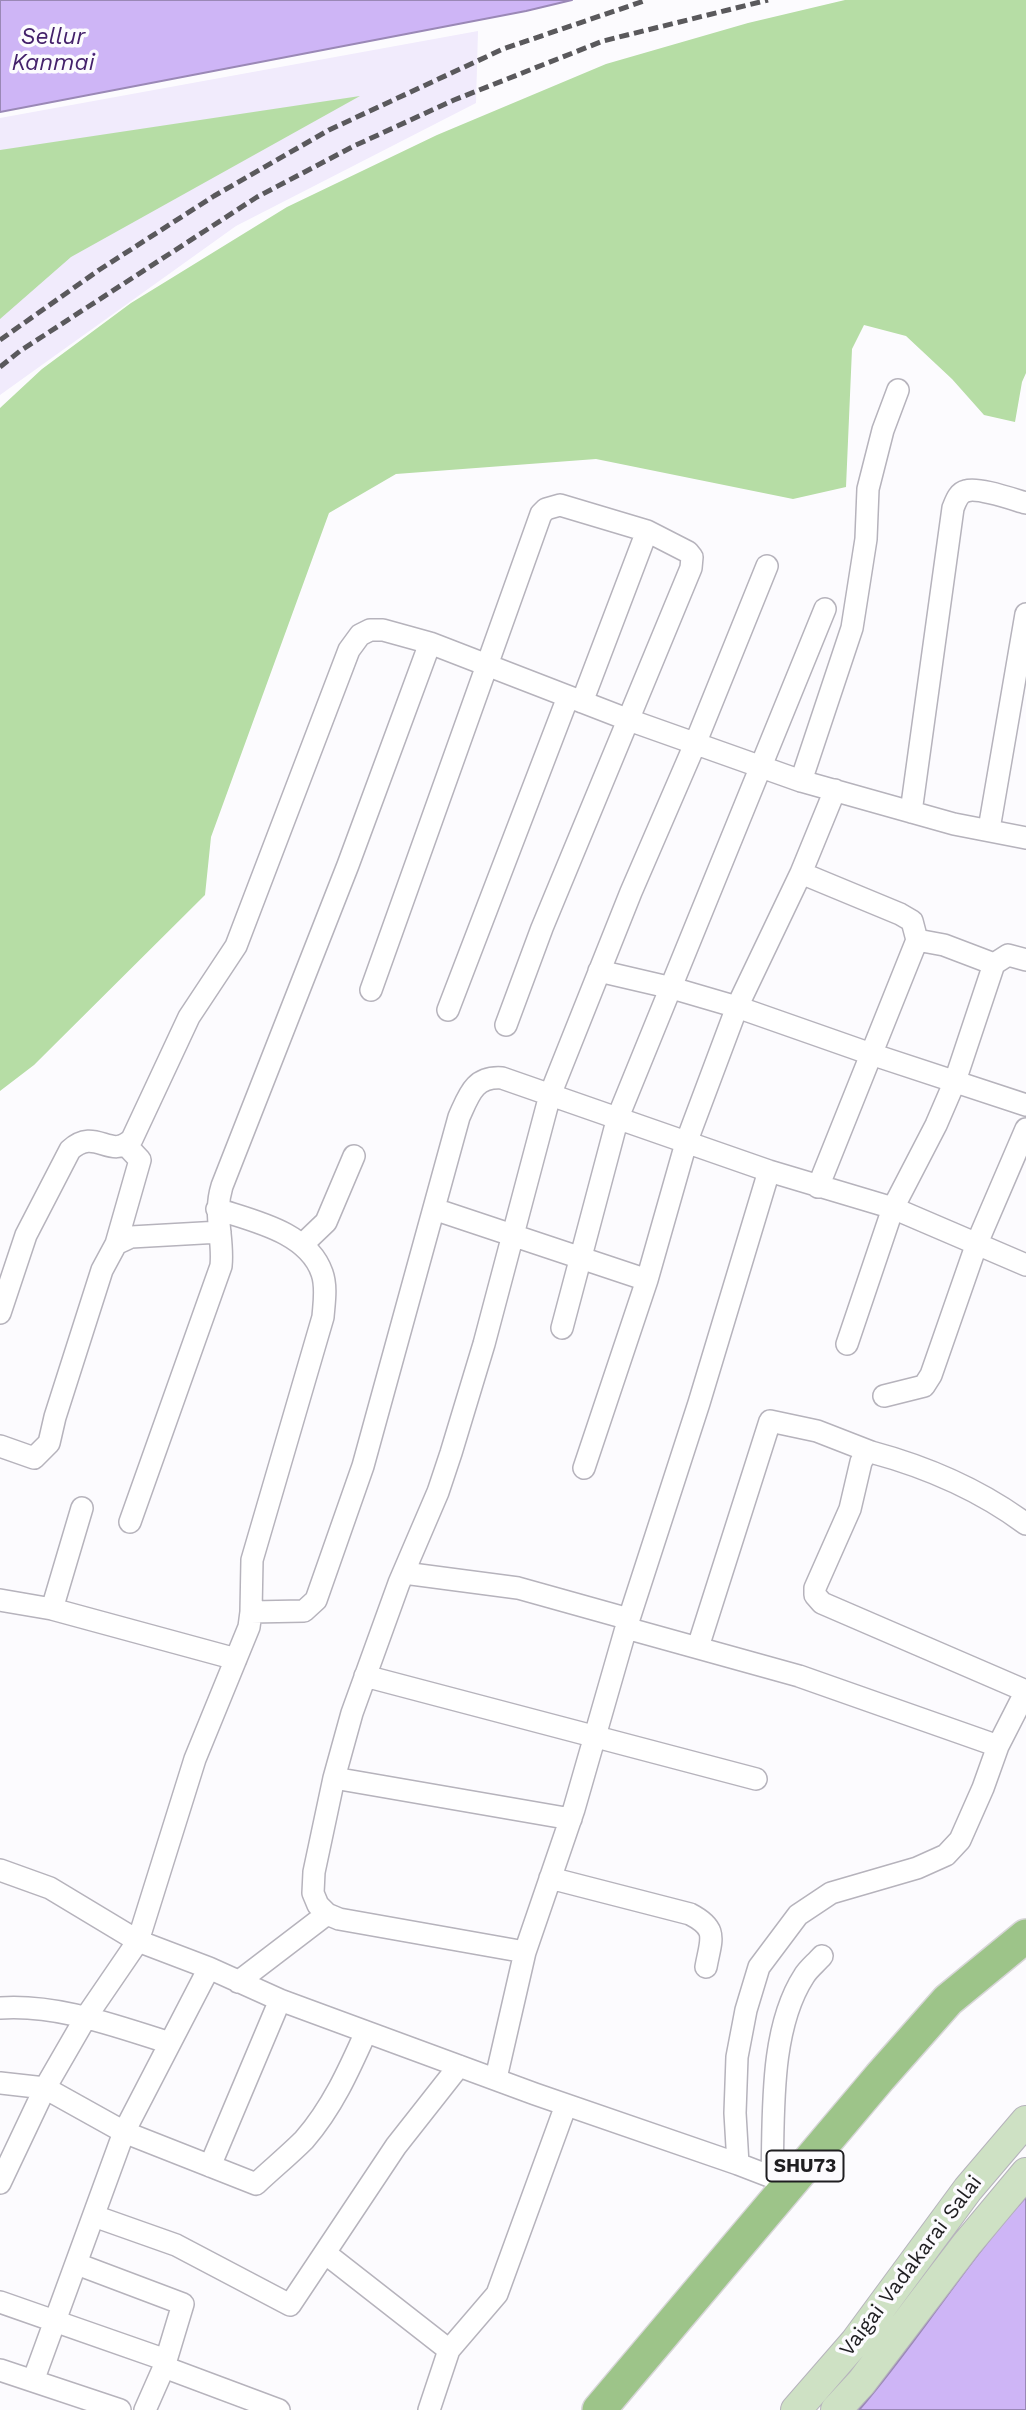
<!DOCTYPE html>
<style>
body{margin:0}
canvas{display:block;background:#fcfbfe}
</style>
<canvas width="1026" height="2410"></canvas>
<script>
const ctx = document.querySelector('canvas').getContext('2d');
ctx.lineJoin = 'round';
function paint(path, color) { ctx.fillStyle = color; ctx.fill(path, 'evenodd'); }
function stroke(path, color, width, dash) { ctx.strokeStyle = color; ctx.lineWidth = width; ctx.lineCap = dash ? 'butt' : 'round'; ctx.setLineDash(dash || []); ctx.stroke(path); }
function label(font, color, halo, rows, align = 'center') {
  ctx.font = font + ' "Work Sans",sans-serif'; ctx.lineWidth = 7; ctx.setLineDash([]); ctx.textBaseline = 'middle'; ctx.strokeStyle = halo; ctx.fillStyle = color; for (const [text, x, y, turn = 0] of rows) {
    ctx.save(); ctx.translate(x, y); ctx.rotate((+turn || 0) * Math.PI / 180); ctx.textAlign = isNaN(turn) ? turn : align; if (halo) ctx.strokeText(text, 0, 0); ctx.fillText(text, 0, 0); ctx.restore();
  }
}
const built = new Path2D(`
 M478,31l-2,72 -240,123 -236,169v-277z`);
const green = new Path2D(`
 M845,0h181v373l-4,9 -7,40 -31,-7 -32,-36 -46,-43 -42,-11 -12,24 -6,138 -53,12 -197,-40 -200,15 -67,39 -118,324 -6,58 -171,170 -34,26v-683l42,-39 89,-66 156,-96 150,-72 169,-71 142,-41z
 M360,96l-289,161 -71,62v-169z`);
const water = new Path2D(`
 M0,0h572l-46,11 -526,101z
 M1026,2197v213h-167c59,-68 106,-147 167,-213z`);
const street = new Path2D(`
 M801,781l51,-153 14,-89 2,-50 15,-59 15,-40
 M911,812l42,-304c3,-7 5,-15 13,-17 12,-4 46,8 60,12
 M989,829l37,-215
 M917,940l27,5 50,19
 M599,971l73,17 65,19 134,47 155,51
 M371,990l170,-476 5,-5 14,-4 87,26 -65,171
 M448,1010l120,-313
 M506,1025l36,-97 149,-360 1,-11 -4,-5 -41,-21
 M818,1187l99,-247 -5,-19 -12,-7 -99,-41 34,-83
 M217,1209c36,12 91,23 105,64 5,14 2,30 1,44l-71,243 -1,52
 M434,1209l213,71
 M116,1244l24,-84 -14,-15
 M302,1245l24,-23 28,-66
 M0,1313l26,-78 44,-85c26,-24 40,11 62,-11l57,-122 47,-71 113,-296 11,-15 10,-5h13l47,13 199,77 172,61 153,43 72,14
 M562,1328l56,-211 207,-508
 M847,1344l46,-136 43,-83 19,-44 39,-117 14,-9 18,5
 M884,1396l40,-10 7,-11 46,-132 49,-114
 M0,1446l34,12 15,-15 6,-26 47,-147 14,-26 15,-7 89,-5
 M584,1468l63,-188 39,-137 51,-136 64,-134
 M130,1522l91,-256c3,-28 -8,-51 1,-80l126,-321 82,-222
 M404,1573l114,15 111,31
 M0,1600l52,9 184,50
 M52,1609l30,-101
 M626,1628l173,48 199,70
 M698,1647l72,-226 47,10 54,21
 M365,1676l391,103
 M1026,1691l-204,-88 -7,-8v-7l35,-79 11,-47 4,-7 6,-3c56,15 109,38 155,72
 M334,1778l237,41
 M0,1870l50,18 88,53 71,27 71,32 255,94 203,70
 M550,1878l140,36c29,15 21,25 16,53
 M525,1952l-186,-33 -12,-5 -9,-9 -5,-12 1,-21 20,-94 18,-65 47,-130 39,-91 13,-39 33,-109 66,-249 81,-203 64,-148 72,-178
 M238,1982l89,-68
 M0,2008c58,-4 115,18 170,35
 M496,2078l29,-126 49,-143 52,-181 73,-225 70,-232
 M0,2083l45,5 41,-71 52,-76 57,-182 54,-132 2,-15 53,-1 12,-11 47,-134 96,-349c10,-22 15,-41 43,-39l267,93 124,37 133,57
 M210,2166l70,-166
 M772,2177c2,-62 -3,-147 32,-201 4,-7 12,-13 18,-20
 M0,2183l45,-95 79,44 132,52c16,-15 33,-29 48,-44 28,-32 45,-70 62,-108
 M790,2184l-52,-20 -3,-51 2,-56 9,-47 13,-43 39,-52 33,-22 86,-25 29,-13 14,-15 23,-52 15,-42 28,-55
 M94,2216l82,29 114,60 106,-159 63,-80
 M325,2253l124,97
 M77,2264l106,40 -19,63 -19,43
 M0,2302l166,58
 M164,2367l115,43
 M0,2370l120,40
 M33,2381l91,-249 85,-164
 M429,2410l20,-60 48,-56 69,-189`);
const secondary = new Path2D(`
 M796,2410l60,-69 112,-152 58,-68
 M836,2410l25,-27 105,-138 60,-72`);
const primary = new Path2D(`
 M599,2410l281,-333 68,-77 78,-64`);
const rail = new Path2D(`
 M0,340l99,-70 115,-74 115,-66 174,-81 144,-49
 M0,367l20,-16 237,-154 97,-51 100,-46 149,-59 165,-41`);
const shields = [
 [805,2166,77]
];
const shieldNames = [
 ["SHU73",805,2166]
];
const streetNames = [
 ["Vaigai Vadakarai Salai",911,2266,-53]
];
const waterNames = [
 ["Sellur",53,37],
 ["Kanmai",53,63]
];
paint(built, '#f1ebfc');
paint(green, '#b6dda5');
paint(water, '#ceb5f6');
stroke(water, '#9a88b6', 2);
stroke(street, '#b6b3bc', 24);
stroke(secondary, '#b6b3bc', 32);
stroke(primary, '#d7d6d7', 36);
stroke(street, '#fff', 21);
stroke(secondary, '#cee1c4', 30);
stroke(primary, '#9dc489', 33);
stroke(rail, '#5a595c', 5, [10, 5]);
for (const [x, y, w] of shields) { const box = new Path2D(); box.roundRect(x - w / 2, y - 15.5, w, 31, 5); ctx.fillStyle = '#fcfbfe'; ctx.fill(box); stroke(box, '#1f1e21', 2); }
label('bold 19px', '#1f1e21', null, shieldNames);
label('21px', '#1f1e21', '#fcfbfe', streetNames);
label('italic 23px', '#44216b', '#fcfbfe', waterNames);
</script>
